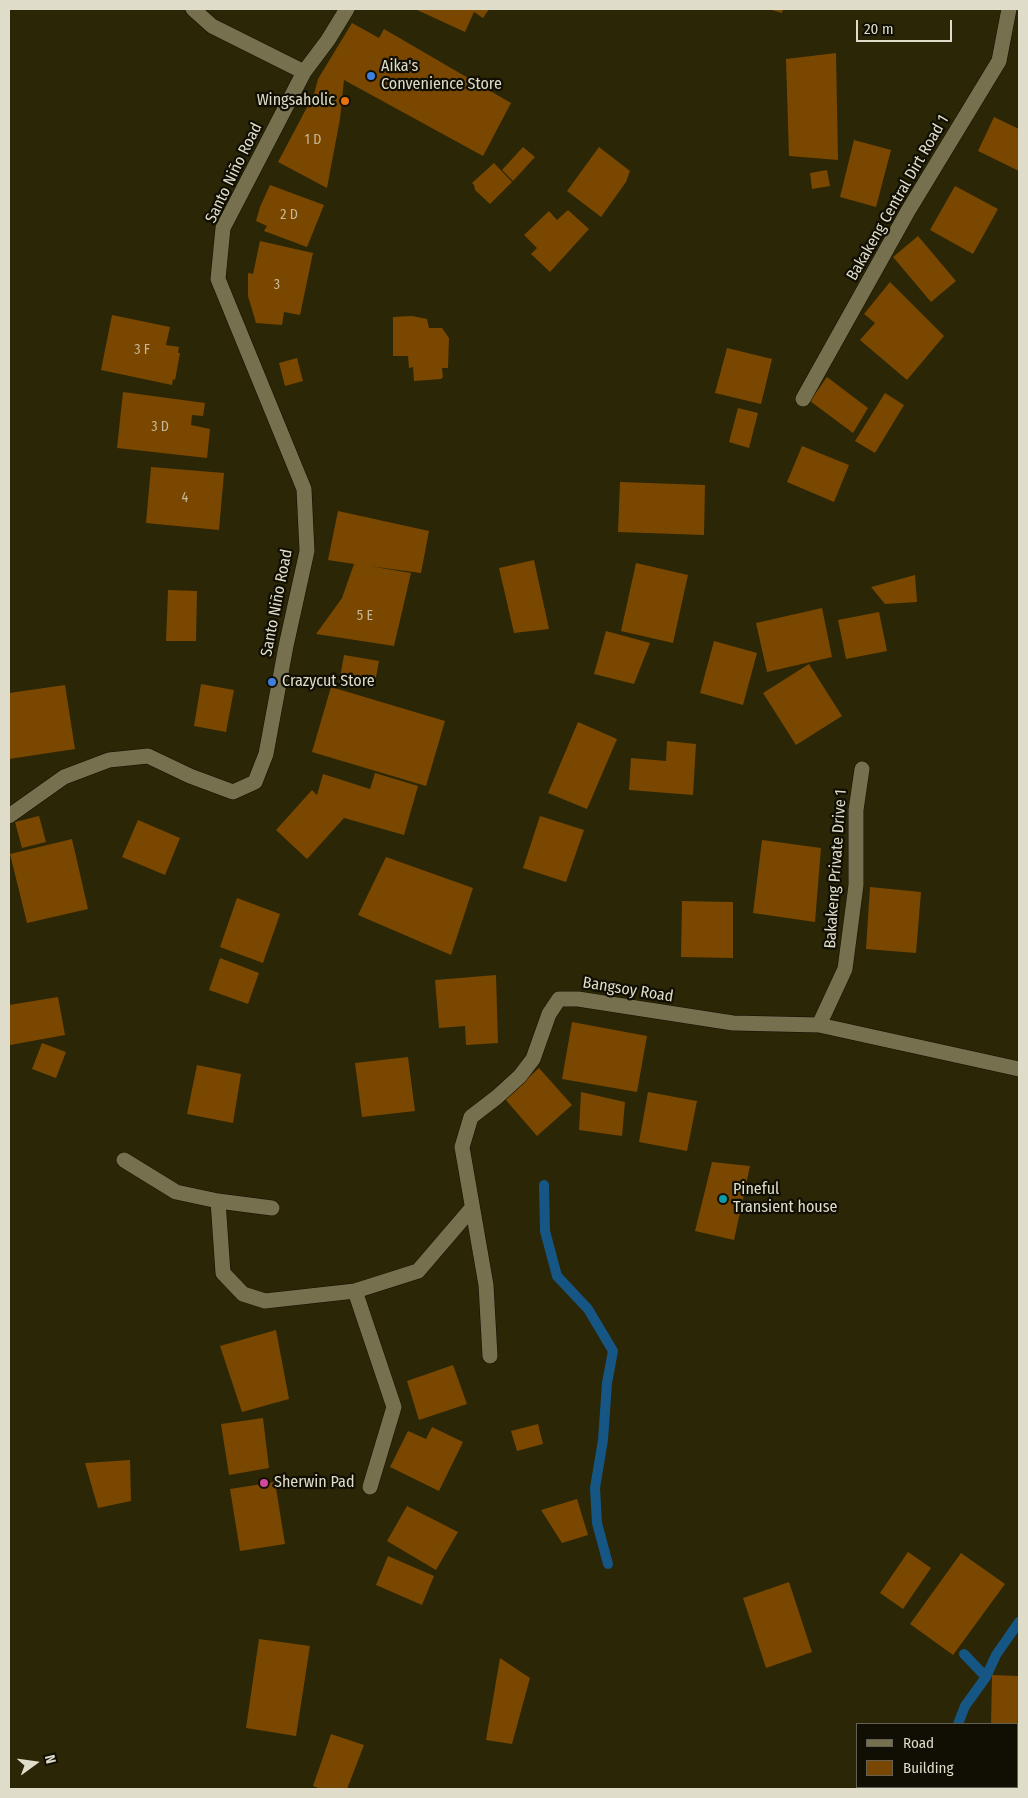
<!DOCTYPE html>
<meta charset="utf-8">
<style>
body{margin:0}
#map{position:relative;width:1028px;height:1798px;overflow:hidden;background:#2b2605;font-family:"Fira Sans Condensed",sans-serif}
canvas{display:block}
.frame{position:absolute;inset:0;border:10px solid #dfddca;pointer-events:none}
.legend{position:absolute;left:856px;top:1723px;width:162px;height:65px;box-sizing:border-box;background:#110f03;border:1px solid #636153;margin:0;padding:6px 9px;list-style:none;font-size:15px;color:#dfddca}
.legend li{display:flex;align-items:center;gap:10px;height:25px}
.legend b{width:25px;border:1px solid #636153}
.north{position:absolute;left:10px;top:1738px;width:50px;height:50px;-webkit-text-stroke:4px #110f03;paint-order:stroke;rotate:76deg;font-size:14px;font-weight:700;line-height:20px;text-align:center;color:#dfddca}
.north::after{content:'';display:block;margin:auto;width:18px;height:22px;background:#dfddca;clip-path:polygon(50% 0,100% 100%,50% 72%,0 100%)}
.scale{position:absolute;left:856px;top:20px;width:96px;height:22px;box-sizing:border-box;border:2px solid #dfddca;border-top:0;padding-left:6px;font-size:15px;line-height:18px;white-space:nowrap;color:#dfddca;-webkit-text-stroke:4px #110f03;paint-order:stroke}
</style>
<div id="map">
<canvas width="1028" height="1798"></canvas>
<div class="frame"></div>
<ul class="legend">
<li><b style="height:6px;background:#76704f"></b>Road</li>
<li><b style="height:14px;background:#7a4701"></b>Building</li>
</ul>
<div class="north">N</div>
<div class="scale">20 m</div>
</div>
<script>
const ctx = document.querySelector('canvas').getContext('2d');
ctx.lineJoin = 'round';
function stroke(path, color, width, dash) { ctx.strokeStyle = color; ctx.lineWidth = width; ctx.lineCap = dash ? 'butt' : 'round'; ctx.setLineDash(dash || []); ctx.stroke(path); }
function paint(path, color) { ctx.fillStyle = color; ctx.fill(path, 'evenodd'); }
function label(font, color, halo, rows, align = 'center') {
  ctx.font = font + ' "Fira Sans Condensed",sans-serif'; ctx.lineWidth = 4.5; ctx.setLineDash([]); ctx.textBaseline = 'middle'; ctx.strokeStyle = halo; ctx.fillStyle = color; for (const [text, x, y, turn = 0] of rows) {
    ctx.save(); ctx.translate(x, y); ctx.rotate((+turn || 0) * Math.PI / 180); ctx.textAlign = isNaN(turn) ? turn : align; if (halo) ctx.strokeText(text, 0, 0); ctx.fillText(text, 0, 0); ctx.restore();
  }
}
const stream = new Path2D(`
 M544,1185l1,46 12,45 31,33 25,42 -6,32 -4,57 -8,48 2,35 11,41
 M986,1677l10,-22 23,-33
 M958,1724l7,-18 21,-29 -22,-23
 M927,1789l2,-2`);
const building = new Path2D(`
 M415,9h74l-6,9 -9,-6 -9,20z
 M768,9h15l-1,4z
 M352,23l27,15 5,-9 127,74 -28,53 -139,-76 -4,39 -13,69 -49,-26 36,-68 4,-15z
 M836,53l2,107 -49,-4 -3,-97z
 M994,117l25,12v42l-41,-20z
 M854,140l37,10 -15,57 -36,-10z
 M523,147l12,10 -22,24 -11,-11z
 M599,147l31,24 -4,11 -25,35 -34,-26z
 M494,163l18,19 -22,22 -15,-14 -1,-5 -2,-2z
 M827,170l3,16 -18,3 -2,-16z
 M270,185l54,20 -17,42 -43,-16 3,-5 -11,-5 4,-14z
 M955,186l43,23 -25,45 -43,-24z
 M568,210l21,19 -39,43 -19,-18 6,-6 -13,-13 25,-24 8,9z
 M918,236l38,45 -25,21 -38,-45z
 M260,241l53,12 -13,62 -16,-3 -2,13 -26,-2 -8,-27v-23l5,1z
 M890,282l54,54 -37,44 -47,-40 15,-17 -11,-9z
 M112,315l58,12 -4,18 13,2 -1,6h2l-5,27 -2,-1 -1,6 -71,-15z
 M412,316l15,3 2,9h13l7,10 -1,30h-6l1,9 -2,2 -27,2 -1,-14 -4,1 -1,-12h-15v-39z
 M727,348l45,11 -11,45 -46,-11z
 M297,358l6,23 -18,5 -6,-23z
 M827,377l41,31 -15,25 -43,-32z
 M123,392l82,11 -2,13 -11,-1 -1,10 19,4 -3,29 -90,-10z
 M885,393l19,12 -29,48 -20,-12z
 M738,408l20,5 -9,35 -20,-6z
 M802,446l47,19 -15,37 -47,-20z
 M151,467l73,6 -5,57 -73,-7z
 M620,482l85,3 -1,50 -86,-3z
 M338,511l91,20 -8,42 -52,-7 42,7 -17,73 -78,-12 26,-36 12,-34 -26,-4z
 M534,560l15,69 -35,4 -15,-65z
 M636,563l52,12 -15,68 -52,-12z
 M915,575l2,27 -32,2 -14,-17z
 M168,590l29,1 -1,50h-30z
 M822,608l10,49 -65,15 -11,-49z
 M879,612l8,39 -41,8 -8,-39z
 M606,631l44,12 -16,41 -40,-10z
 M714,641l43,12 -14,52 -43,-12z
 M344,655l35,6 -5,27 -35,-5z
 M809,664l33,52 -46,29 -33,-52z
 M201,684l33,6 -8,42 -32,-6z
 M65,685l10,64 -66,10v-66z
 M331,687l114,34 -19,65 -114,-34z
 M578,722l39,17 -30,70 -39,-16z
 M667,741l29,3 -3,51 -64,-5 2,-32 35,3z
 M375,773l43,13 -14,49 -60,-17 -37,41 -31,-29 36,-40 5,5 6,-21 47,15z
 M39,816l7,26 -24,6 -7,-26z
 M540,816l44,14 -18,52 -43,-14z
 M138,820l42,18 -15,37 -43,-18z
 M72,839l16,70 -61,14 -17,-69z
 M762,840l59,8 -6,74 -62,-9z
 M386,857l87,31 -22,67 -93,-40z
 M870,887l51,5 -5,61 -50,-4z
 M237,898l43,16 -17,49 -43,-16z
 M682,901l51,1v56l-52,-1z
 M220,958l39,15 -11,31 -39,-14z
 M496,975l2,68 -32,2 -1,-19 -26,2 -4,-48z
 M58,997l7,38 -55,10 -1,-40z
 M572,1022l75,14 -10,56 -75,-13z
 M42,1043l24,9 -10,26 -24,-9z
 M408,1057l7,54 -53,6 -7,-54z
 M197,1065l44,9 -8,49 -46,-9z
 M539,1068l33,37 -35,31 -32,-37z
 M581,1092l44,10 -3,34 -43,-6z
 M648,1092l49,9 -10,50 -48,-9z
 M712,1162l38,4 -16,74 -39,-9z
 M276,1330l13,69 -47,13 -22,-66z
 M453,1365l14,39 -48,16 -12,-39z
 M263,1418l6,50 -40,7 -8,-51z
 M538,1424l5,20 -26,7 -6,-20z
 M432,1427l31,15 -24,49 -49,-24 18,-36 18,8z
 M130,1460l1,41 -33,7 -13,-45z
 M275,1482l10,62 -45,7 -10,-62z
 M577,1499l11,36 -26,8 -21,-33z
 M407,1506l51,26 -22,38 -49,-29z
 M908,1552l23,16 -28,41 -23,-16z
 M961,1553l44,31 -52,71 -43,-31z
 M388,1556l46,20 -12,29 -46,-20z
 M789,1582l23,70 -46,16 -23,-70z
 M259,1639l51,7 -14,90 -50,-8z
 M500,1658l30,20 -18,66 -26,-4z
 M992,1675l27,1v55h-2v-7h-26z
 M331,1734l33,11 -17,44h-26l-8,-3z`);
const lane = new Path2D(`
 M355,1291l39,116 -24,80`);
const street = new Path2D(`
 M193,9l19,17 92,46
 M803,399l105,-188 91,-150 10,-52
 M9,816l55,-39 45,-17 39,-4 42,20 43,16 22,-10 11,-28 20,-108 21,-95 -3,-62 -86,-210 5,-51 81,-156 24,-32 19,-31
 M819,1025l26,-56 11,-84v-75l6,-41
 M124,1160l52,32 42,9 54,7
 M218,1201l5,72 20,21 22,7 90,-10 63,-20 54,-63
 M490,1356l-4,-71 -24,-138 9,-30 26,-20 23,-21 13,-17 16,-45 10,-15h19l155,24 86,2 200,44`);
const markers = [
 [371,76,5,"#3f7fe0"],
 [345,101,5,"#e8710a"],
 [272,682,5,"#3f7fe0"],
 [723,1199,5,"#0f9aa8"],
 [264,1483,5,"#d1479c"]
];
const numberNames = [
 ["1 D",313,140],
 ["2 D",289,215],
 ["3",277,285],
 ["3 F",142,350],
 ["3 D",160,427],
 ["4",185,498],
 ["5 E",365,616]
];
const poiNames = [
 ["Aika's",381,67],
 ["Convenience Store",381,85],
 ["Wingsaholic",335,101,"right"],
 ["Crazycut Store",282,682],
 ["Pineful",733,1190],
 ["Transient house",733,1208],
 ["Sherwin Pad",274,1483]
];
const streetNames = [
 ["Santo Niño Road",234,173,-64],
 ["Bakakeng Central Dirt Road 1",898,198,-60],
 ["Santo Niño Road",277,603,-79],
 ["Bakakeng Private Drive 1",836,869,-86],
 ["Bangsoy Road",628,990,9]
];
stroke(stream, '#165685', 10);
paint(building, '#7a4701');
stroke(lane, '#130f00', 16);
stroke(street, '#130f00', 16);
stroke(lane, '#76704f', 15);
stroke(street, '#76704f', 15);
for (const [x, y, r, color] of markers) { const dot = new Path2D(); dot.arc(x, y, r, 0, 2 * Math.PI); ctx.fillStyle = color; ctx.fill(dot); stroke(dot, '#110f03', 2); }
label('14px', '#c6b898', null, numberNames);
label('16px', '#dfddca', '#110f03', poiNames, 'left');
label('16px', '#dfddca', '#110f03', streetNames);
</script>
